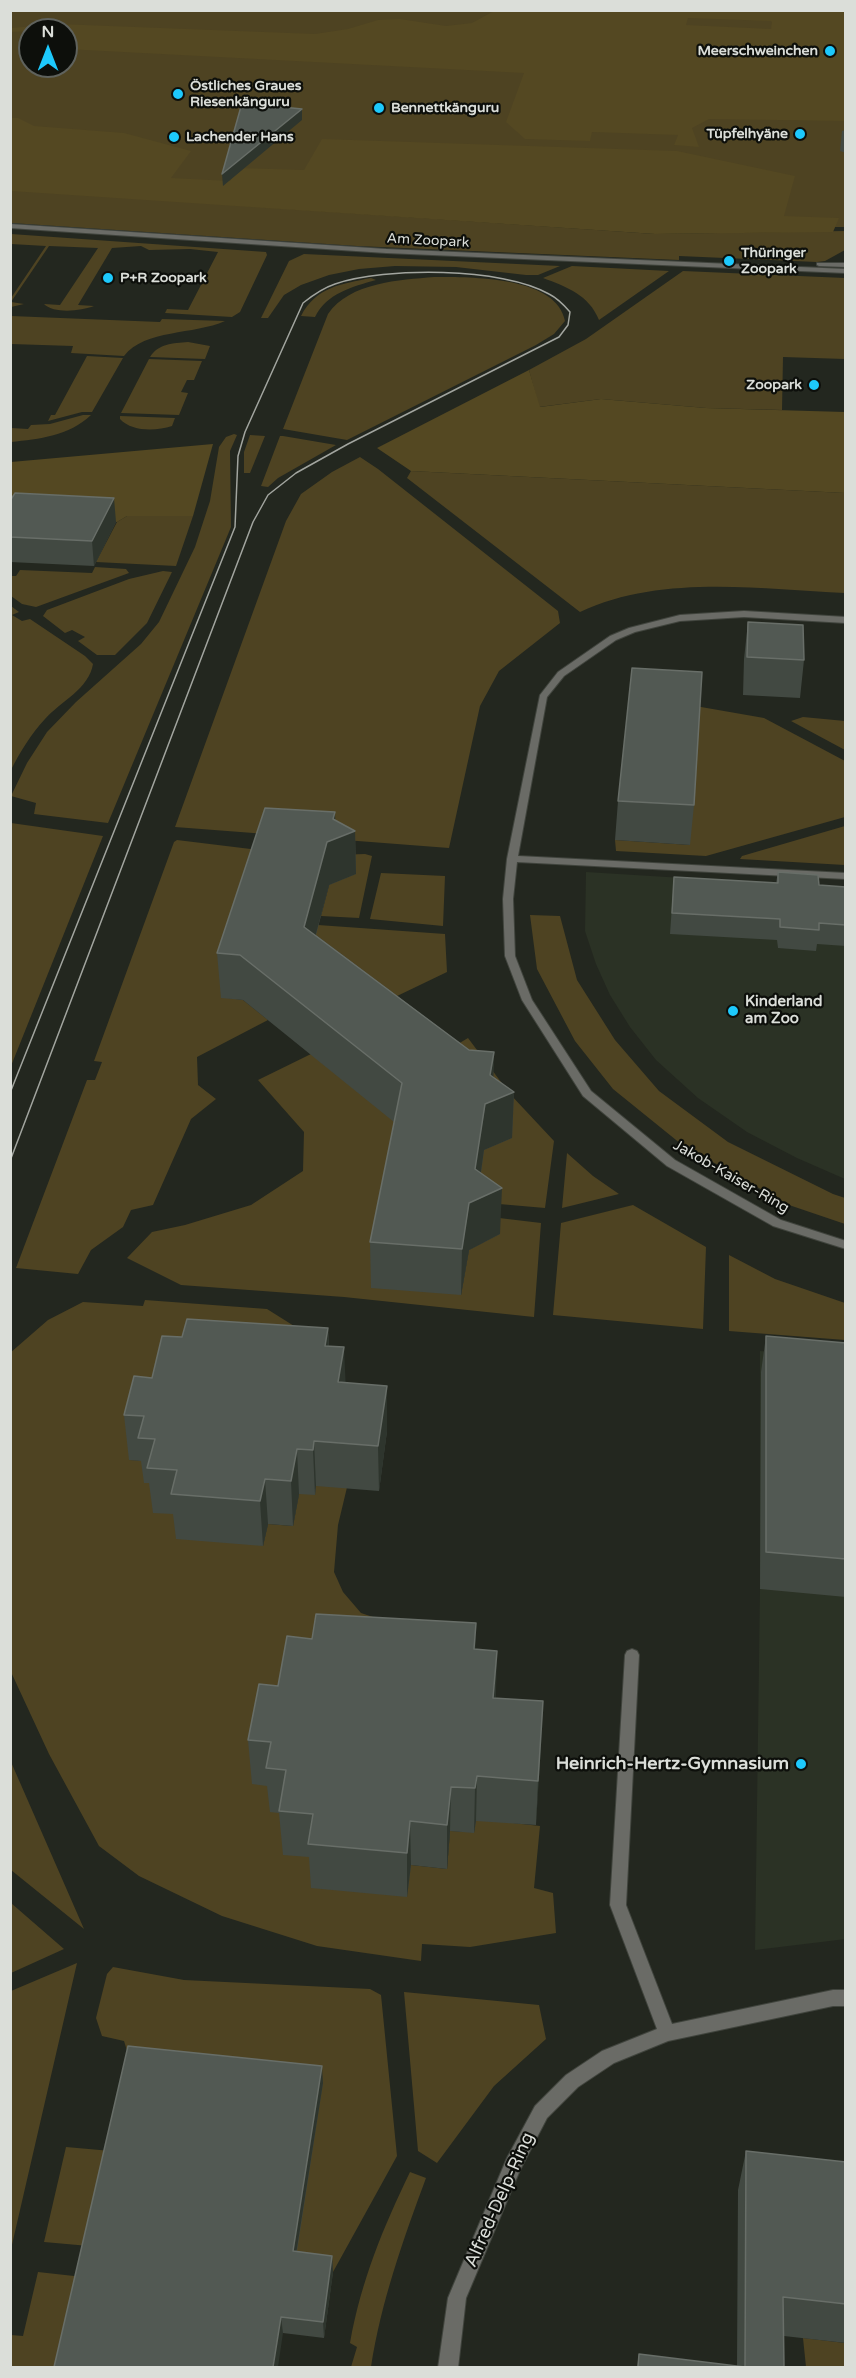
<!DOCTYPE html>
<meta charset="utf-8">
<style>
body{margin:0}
#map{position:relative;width:856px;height:2378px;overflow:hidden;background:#23271f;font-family:"Varela Round",sans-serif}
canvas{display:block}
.frame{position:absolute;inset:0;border:12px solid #dbded9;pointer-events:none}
.north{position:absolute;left:18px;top:18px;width:60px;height:60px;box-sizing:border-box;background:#0d0f0b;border:2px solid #5f625d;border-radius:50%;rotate:0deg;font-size:16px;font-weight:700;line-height:24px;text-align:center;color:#dbded9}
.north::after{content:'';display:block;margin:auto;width:21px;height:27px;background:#1dc9fc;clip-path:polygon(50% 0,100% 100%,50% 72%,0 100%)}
</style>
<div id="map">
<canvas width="856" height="2378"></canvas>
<div class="frame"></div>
<div class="north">N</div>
</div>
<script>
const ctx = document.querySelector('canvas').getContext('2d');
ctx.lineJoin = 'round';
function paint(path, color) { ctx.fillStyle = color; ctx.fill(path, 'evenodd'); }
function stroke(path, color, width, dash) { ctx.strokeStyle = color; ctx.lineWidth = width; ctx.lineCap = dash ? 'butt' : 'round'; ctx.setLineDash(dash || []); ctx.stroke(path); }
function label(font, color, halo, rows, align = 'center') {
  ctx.font = font + ' "Varela Round",sans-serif'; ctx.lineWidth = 4.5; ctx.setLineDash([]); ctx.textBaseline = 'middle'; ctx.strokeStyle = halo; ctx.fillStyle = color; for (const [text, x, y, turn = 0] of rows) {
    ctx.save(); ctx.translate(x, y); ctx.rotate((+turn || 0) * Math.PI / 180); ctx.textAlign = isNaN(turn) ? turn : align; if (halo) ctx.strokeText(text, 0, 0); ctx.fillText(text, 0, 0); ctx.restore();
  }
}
const built = new Path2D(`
 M586,872l259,16v291l-48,-21 -50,-26 -49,-34 -42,-38 -26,-33 -20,-32 -14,-31 -11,-33z
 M760,1351l85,7 1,581 -91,11 5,-361z`);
const green = new Path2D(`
 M10,11h835v216h-69l-572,-24 451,31 190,-3v19l-20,11 -8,1 -138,-6v4l-322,-14 -346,-23zM30,30h36v36h-36z
 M11,234l255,18 1,3 -27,57 -8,5 -67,-4 2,-4 21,1 30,-58 -28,-3 -41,1 -8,-4 -29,2 -34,57 16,1c-13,5 -40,8 -50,-2l16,1 38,-57 -49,-2 -38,56 13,2 -13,3v-9l35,-52 -35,-2z
 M304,254l256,12 -22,9h-12l-70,-8 -61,-1 -36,3 -30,6 -28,10 -17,10 -16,23h-7l28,-57z
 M572,266l97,5 -70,49c-10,-25 -32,-33 -56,-42z
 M683,271l162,7v81l-62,-2 -1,53 -76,-2 -105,-9 -62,8 -10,-37 57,-31z
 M434,277c36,0 123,-1 131,44l-11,13 -18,11 -189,95 -64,-11 45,-115c22,-32 72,-34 106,-37z
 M371,278l5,2c-24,7 -49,13 -61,37l-14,-1c15,-29 40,-32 70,-38z
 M11,316l149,6 2,-3 63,2c-31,14 -80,8 -101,35l-53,-3 2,-7 -62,-2z
 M188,342l22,4 -5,13 -55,-2c8,-13 23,-14 38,-15z
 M87,356l36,2 -31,54h-10l-34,9 3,-6h4z
 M149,359l53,2 -8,19h-7l-6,12 7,1 -9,22 -58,-2z
 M83,415h8c-22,21 -52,24 -80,27v-14l17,1 3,-4 19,-1z
 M120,416l55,2 -3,8c-16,5 -40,6 -52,-7z
 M234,434l3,1 -7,16 1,76 -123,296 -74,-9 2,-11 -25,-7 16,-33 20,-31 29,-30 65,-58 18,-22 36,-75 15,-46 9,-54 7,-10z
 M250,435l15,1 -15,37h-6v-21z
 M280,436h3l53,9 -58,33 -10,9 -7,-1z
 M360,457l18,12 180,142 2,12 -61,48 -19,35 -31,142 -274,-21 111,-306 15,-27 31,-22z
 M411,471l434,22v100c-85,-4 -185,-19 -265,19l-173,-134z
 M127,516h66l-17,50 -80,-4 21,-40z
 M95,567l31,2 3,4 -93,34 -14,-3 -11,-8v-20h5l4,-6 72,3z
 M163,571l9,1 -25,51 -32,32h-18l-19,-14 7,-4 -13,-7 -7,3 -22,-17 4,-6 82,-31z
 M11,606l8,6 -7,3 10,6 8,-2 55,37 8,8c-4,25 -32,37 -48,55 -14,15 -25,33 -34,51z
 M661,700l103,18 81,43v56l-139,39 -90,-5 -1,-11 75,5z
 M803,717l42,4v29l-54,-29z
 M11,823l92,13 -92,230 -1,-243z
 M845,826v39l-105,-6 2,-3z
 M177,840l90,11 -46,146 22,3 25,20 -71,37 1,28 18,14 -25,20 -38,86 -22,5 -8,17 -32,23 -13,24 -62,-6 71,-188h8l7,-18 -8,-1 80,-219z
 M365,854l7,2 -13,62 -38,-2 16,-61z
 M381,873l64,3 -2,50 -73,-7z
 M530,915l30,1 17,64 38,60 44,51 69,51 105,52 12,4v26l-56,-19 -108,-61 -68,-55 -38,-48 -38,-72z
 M318,925l127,9 2,38 -52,25 -89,-26z
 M468,1038l42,56 44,47 -9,67 -69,-6 -50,-139z
 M311,1054l92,74 58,167 8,-45 15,-8 -10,-27 67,8 -7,94 -190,-20 -163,-12 -54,-27 25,-26 33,-7 66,-20 52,-34 1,-39 -46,-52z
 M567,1153l26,23 26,18 -57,14z
 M633,1205l73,42 -3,82 -150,-14 8,-92z
 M729,1255l46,24 70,24v37l-116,-9z
 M145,1300l122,9 43,27 -180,124 19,1 11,23 22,31 81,31 5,-22 25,2 6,-32 19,-17 31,2 -11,46 -4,47 9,20 18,21 24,8 -111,165 15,28 122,51 36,4 3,-38 24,1 3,-26 36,17 27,3 -6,62 19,5 3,40 -86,14 -48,-3 -1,17 -104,-15 -95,-30 -83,-40 -40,-30 -50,-92 -38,-82 -1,-319 38,-33 35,-18 60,4z
 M10,1762h1l73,167 -73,-59z
 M10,1903h1l53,46 -53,24z
 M77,1963l-66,286v-258z
 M113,1967l71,13 186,9 11,6 16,161 -64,116 -39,-5 -163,-204 -7,-22 -22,-5 -6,-18 11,-44z
 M404,1992l135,13 7,34 -52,47 -57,77 -19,-12z
 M66,2147l45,4 -22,95 -45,-4z
 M410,2172l16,6c-23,62 -45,124 -55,189h-20l6,-20 -7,-4c11,-62 33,-115 60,-171z
 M38,2272l45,5 -21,90 -51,1v-33l12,1z
 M803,2338l42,5v24h-39z`);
const forest = new Path2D(`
 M494,11h351v110l-136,-2 -17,9 7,19 -25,-2 4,-10 -86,-3 -2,9 -65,-2 -19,-17 18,-49 -458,-24v-19l-56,2 1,-4 47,-4 257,10 33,-5 30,-9 22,-1 46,7 26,-3zM688,18l83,3 1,1 -1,7 -85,-4z
 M10,118h8l16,8 90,7 67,18 -20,27 59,3 9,-13 65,2 18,-31 355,12 118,25 -11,40 55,2 -6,14 -178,2 -644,-43z
 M529,370l11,37 61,-8 105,9 139,4v81l-434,-22 -34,-23z
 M213,444l-20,72h-66l-10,6 -34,-1 -72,-12v-47z`);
const pedestrian = new Path2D(`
 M817,263h29v4l-27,-1 -2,-1z`);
const minor = new Path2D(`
 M10,224l376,25 460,20v4l-460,-20 -376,-25z
 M744,611l102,6v6l-102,-6 -64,4 -45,11 -19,8 -52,36 -17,21 -29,159 328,17v6l-329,-17 -4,37 2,57 17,44 59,91 84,69 106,60 65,21v8l-73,-23 -106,-60 -84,-70 -61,-96 -17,-44 -2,-57 4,-40 33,-164 18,-23 52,-36 19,-8 51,-13z
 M632,1649l5,2 2,4 -13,250 46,119 161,-34h13v16h-13l-165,35 -54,22 -36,24 -31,31 -27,52 -54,128 -8,70h-20l10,-70 59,-140 28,-52 31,-31 36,-24 55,-22 -47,-124 15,-250 2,-4z`);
const tram = new Path2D(`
 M10,1093l225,-566 3,-71 7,-24 58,-129c10,-8 20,-15 32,-19 50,-17 167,-17 214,10 8,4 15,11 21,18l-2,13 -9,12 -211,107 -52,29 -28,22 -15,27 -243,639`);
const wall = new Path2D(`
 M846,130v23l-6,-2 2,-20z
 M10,501l106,21 -22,44 -84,-4z
 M748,622l56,38 -4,38 -57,-3 1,-36z
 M618,801l76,4 -4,40 -75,-5z
 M336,821l19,10 1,43 -27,11 -13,50 153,115 25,2 -1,25 21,15 -2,46 -28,12 -3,23 19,61 -31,16 -8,45 -90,-7 -1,-46 24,-120 -151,-122 -22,-2 -4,-45z
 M778,872l41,13 27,2v59l-29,-2 -1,7 -38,-3 -1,-8 -107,-6 4,-57 102,6z
 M328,1328l1,18 16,37 42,3v45l-8,60 -63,-5 -1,9 -16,-1 -6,32 -25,-2 -5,22 -87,-7 -3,-25 -20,-1 -4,-30h-5l-3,-22 -12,-1 -5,-45 28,-37z
 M766,1336l80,7v254l-86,-8 1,-217z
 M312,1639l164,10 20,49 47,3 -7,124 -60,-4 -2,12 -24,-2 -3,38 -36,-4 -4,32 -96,-9 -2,-31 -26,-2 -4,-42 -9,-1 -3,-26 -15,-2 -4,-44 30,-54z
 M323,2083l-26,168 35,5 1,16 -9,66 -41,-5 -229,34z
 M746,2151l100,11v181l-62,-7v31h-147l2,-13 98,12 1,-176z`);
const shadedWall = new Path2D(`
 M302,109v11l-79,66 -1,-12z
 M114,498l2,24 -22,44 -2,-25z
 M335,812l1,26 19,-7 1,43 -27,11 -23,86 -2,-44z
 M494,1052l-1,46 21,-6 -2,46 -28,12 -7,50 25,-12 -2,46 -31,16 -8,45 1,-46z
 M328,1328l2,45 -5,-27z
 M344,1347l2,45 -8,-10z
 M387,1386v45l-8,60 -1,-45z
 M314,1441l2,45 -1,9 -2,-45z
 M297,1449l2,45 -6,32 -2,-45z
 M265,1479l3,45 -5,22 -3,-45z
 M476,1623l-1,45 -1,-19z
 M497,1651l-1,44 -4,47 1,-44z
 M543,1701l-2,44 -5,80 2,-44z
 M477,1776l-1,45 -2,12 1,-45z
 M451,1787l-1,44 -3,38v-44z
 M410,1821l1,44 -4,32v-44z
 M322,2066l1,17 -29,184 -1,-16z
 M332,2256l1,16 -9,66 -1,-16z
 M281,2317l2,16 -5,34h-5z`);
const building = new Path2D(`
 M242,103l60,6 -80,65z
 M15,493l99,5 -22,43 -82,-4v-36z
 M748,622l55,3 1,35 -57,-3z
 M632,668l70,4 -8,133 -76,-4z
 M265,808l70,4 -2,7 22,12 -28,11 -23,85 165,123 25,2 -4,23 24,17 -29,12 -10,65 27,19 -33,15 -7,46 -92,-7 32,-159 -162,-128 -23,-2z
 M778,872l40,3 1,10 27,2v38l-27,-2v7l-39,-3v-8l-108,-6 2,-36 104,6z
 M187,1319l141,9 -3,18 19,1 -6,35 49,4 -9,60 -64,-5 -1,9 -16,-1 -6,32 -26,-2 -5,22 -89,-7 6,-24 -30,-2 8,-29 -17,-1 6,-22 -20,-1 10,-39 18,2 10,-42 20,1z
 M766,1336l80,7v216l-80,-7z
 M316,1614l160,9 -2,26 23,2 -4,47 50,3 -5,80 -61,-5 -2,12 -24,-1 -4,38 -37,-4 -3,32 -99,-9 5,-30 -34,-3 7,-41 -20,-2 5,-26 -23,-2 11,-56 19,2 9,-50 25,3z
 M128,2046l194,20 -29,185 39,5 -9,66 -42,-5 -8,50h-219z
 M746,2151l100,11v142l-63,-7 1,70h-146l1,-13 106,13z`);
const markers = [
 [830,51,6,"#1dc9fc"],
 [178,94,6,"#1dc9fc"],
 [379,108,6,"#1dc9fc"],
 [800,134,6,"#1dc9fc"],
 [174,137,6,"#1dc9fc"],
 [729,261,6,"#1dc9fc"],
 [108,278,6,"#1dc9fc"],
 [814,385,6,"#1dc9fc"],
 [733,1011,6,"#1dc9fc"],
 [801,1764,6,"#1dc9fc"]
];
const farPoinames = [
 ["Meerschweinchen",818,51,"right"],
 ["Östliches Graues",190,86],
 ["Riesenkänguru",190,102],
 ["Bennettkänguru",391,108],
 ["Tüpfelhyäne",788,134,"right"],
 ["Lachender Hans",186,137],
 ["Thüringer",741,253],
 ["Zoopark",741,269],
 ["P+R Zoopark",120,278],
 ["Zoopark",802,385,"right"]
];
const farStreetnames = [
 ["Am Zoopark",428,241,3]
];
const poiNames = [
 ["Kinderland",745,1002],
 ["am Zoo",745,1019]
];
const streetNames = [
 ["Jakob-Kaiser-Ring",731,1177,30]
];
const nearPoinames = [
 ["Heinrich-Hertz-Gymnasium",789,1764]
];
const nearStreetnames = [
 ["Alfred-Delp-Ring",500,2200,-66]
];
paint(built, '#2b3225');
paint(green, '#4e4322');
paint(forest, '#544822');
stroke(pedestrian, '#40443d', 2);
stroke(minor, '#40443d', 2);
paint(pedestrian, '#6a6b66');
paint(minor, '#6a6b66');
stroke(tram, '#a2a59f', 1.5);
paint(wall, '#424942');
paint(shadedWall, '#2e352d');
paint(building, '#525953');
stroke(building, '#686e68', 1.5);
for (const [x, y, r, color] of markers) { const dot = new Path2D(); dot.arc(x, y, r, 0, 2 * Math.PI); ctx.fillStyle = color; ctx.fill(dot); stroke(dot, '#0d0f0b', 2); }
label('bold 14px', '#dbded9', '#0d0f0b', farPoinames, 'left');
label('14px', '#dbded9', '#0d0f0b', farStreetnames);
label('bold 15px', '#dbded9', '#0d0f0b', poiNames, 'left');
label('15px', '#dbded9', '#0d0f0b', streetNames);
label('bold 18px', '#dbded9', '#0d0f0b', nearPoinames, 'right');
label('18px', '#dbded9', '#0d0f0b', nearStreetnames);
</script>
